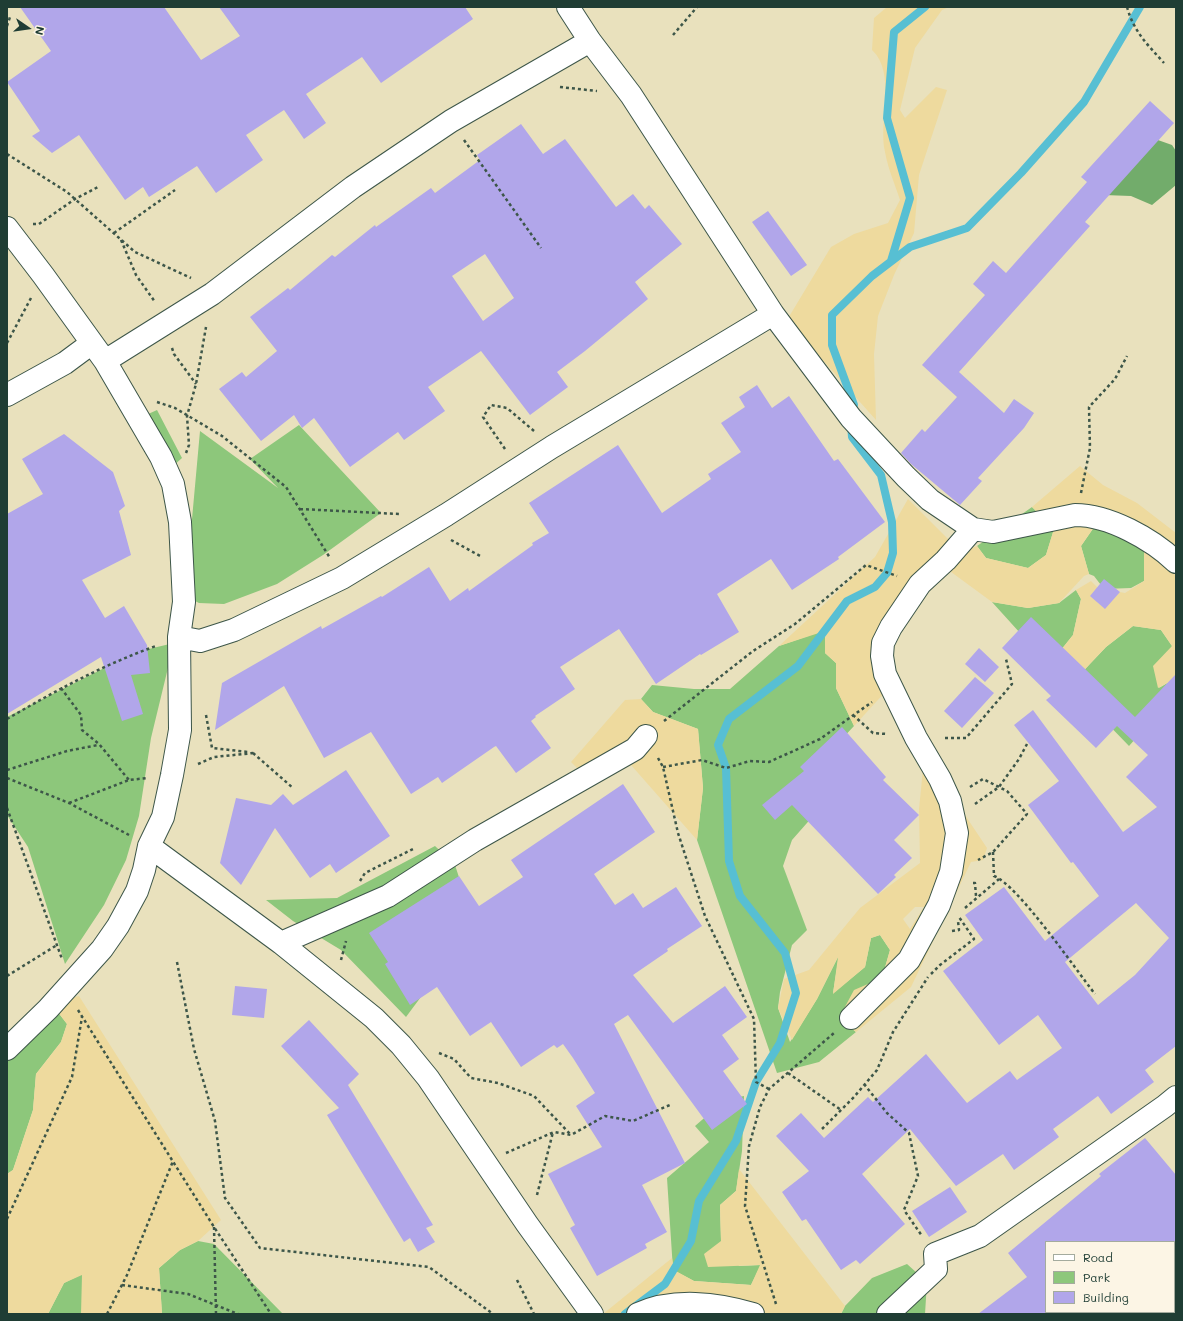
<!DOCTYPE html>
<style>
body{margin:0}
#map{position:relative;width:1183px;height:1321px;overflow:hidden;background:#e9e1bd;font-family:Mali,sans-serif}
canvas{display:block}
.frame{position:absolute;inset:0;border:8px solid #1f3d34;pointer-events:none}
.legend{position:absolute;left:1045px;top:1241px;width:130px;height:72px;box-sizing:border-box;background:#fcf5e5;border:1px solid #a4ab9e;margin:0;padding:5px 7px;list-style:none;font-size:12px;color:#1f3d34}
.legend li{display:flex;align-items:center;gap:8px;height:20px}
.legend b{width:20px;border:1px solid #a4ab9e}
.north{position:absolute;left:8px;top:8px;width:40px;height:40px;-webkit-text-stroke:3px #fcf5e5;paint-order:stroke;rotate:103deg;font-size:11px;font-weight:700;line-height:16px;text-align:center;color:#1f3d34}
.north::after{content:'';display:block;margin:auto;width:14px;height:18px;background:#1f3d34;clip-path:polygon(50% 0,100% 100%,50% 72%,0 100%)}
</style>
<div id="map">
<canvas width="1183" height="1321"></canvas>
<div class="frame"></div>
<ul class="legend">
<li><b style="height:5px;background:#fff"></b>Road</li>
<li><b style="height:11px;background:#8dc77b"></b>Park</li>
<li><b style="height:11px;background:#b1a6ea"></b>Building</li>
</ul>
<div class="north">N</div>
</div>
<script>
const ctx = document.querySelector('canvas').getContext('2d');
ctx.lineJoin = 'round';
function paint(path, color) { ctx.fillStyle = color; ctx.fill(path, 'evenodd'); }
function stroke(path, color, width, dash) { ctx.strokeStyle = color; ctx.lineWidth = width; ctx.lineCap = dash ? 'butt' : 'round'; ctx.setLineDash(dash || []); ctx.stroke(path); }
const green = new Path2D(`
 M157,410l25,48 -10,9 -26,-52z
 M299,425l82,88 -58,42 -46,29 -53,20 -25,-1 -14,-7 15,-165 78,57 -28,-29z
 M1032,507l22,22 -8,26 -18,13 -42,-10 -9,-12z
 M1099,520l45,11v50l-13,7 -27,1 -10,-13 -5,-2 -8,-28z
 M1076,590l5,9 -8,36 -24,30 -57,-63 36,6 31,-5z
 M1133,626l28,4 11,16 -13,42 17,-10v15l-47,53 -59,-61 36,-38z
 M825,630v23l11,10v25l18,38 -44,47 19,25 -37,42 -9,26 24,64 -15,15 -12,47 -2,16 12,34 27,-43 22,-44 -6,38 32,-26 6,-29 9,-3 10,15 -8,28 -43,40 17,14 -37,30 -42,11 -80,-233 6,-52 -5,-59 -45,-17 -12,-13 11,-14 42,4h36l49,-43z
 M174,643l-23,95 -12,78 -13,44 -22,45 -39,59 -37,-117 -21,-32v-98l129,-65z
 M435,846l20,19 13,40 -36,77 -26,35 -65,-67 -48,-29 -27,-21 71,-2z
 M51,1003l16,21 -6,18 -25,32 -3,36 -20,60 -6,4v-132z
 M744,1096l-2,55 -6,40 -16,14 1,36 18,25 22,-1 -10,20 -57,-4 -21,-11 -6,-92 42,-36 -14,-16 30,-26z
 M198,1241l16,3 69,70h-121l-3,-46 21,-18z
 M907,1264l20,18 -2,32h-84l4,-8 27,-28z
 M82,1274v40h-34l16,-31z`);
const forest = new Path2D(`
 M1155,139l17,6 4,6v34l-24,20 -21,-9 -27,-1z`);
const sand = new Path2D(`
 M887,7h62l-7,3 -27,38 -15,62 5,8 31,-31 11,3 -28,85 -5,58 -20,42 -16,41 -4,38 2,66 -89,-100 44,-73 23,-13 34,-11 12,-23c-5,-16 -12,-31 -15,-48 -7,-30 12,-79 -13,-102l2,-32z
 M1080,466l23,19 34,18 39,30v145l-18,10 -5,-22 19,-20 -11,-16 -28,-4 -27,21 -36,38 -21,-20 24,-30 8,-36 -5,-9 15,-9 7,7 27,5 19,-12v-50l-45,-11 -18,26 8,28 -5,2 -25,27 -31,5 -36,-6 -45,-33 -51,51 -9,70 -33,36 -18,-38v-25l-11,-10v-22l-46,15 96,-89 33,-58 53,53 16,-6 9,12 42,10 18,-13 8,-26 -22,-22z
 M641,699l12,13 45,17 5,59 -6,52 -66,-75 -43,14 -17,-17 54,-62z
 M924,759l31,41 32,48 -4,12 -12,2 -60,125 -55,45 -17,-14 15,-28 28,-12 8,-28 -10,-15 -9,3 -6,29 -32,27 5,-37 -21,42 -25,41 -14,-32 6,-29 25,-9 51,-62 60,-45 -1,-54zM915,907h9l-14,22 -7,-10z
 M79,996l142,224 -23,21 -18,9 -21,18 3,46h-81l1,-39 -18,8 -16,31h-41v-140l6,-4 20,-60 3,-36 25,-32 6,-18 -16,-21z
 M739,1169l106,137 -4,8h-238l69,-56 2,12 20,11 57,4 9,-20 -52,2 -4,-13 17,-13 -1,-36 16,-14z`);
const stream = new Path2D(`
 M891,261l19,-63 -23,-80 7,-86 31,-25
 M852,411l2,-6 -22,-60v-30l40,-39 38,-29 57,-19 54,-55 63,-71 56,-95
 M625,1314l40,-30 26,-43 8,-40 37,-60 20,-59 24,-39 16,-50 -11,-40 -45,-57 -11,-35 -3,-93 -8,-23 11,-26 69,-53 49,-65 28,-14 12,-14 6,-20 -1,-31 -11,-47 -29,-38 -1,-12`);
const building = new Path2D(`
 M20,7h144l37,53 39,-24 -21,-29h246l8,12 -92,64 -19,-26 -56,37 20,29 -22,16 -20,-29 -38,25 17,25 -47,33 -19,-27 -48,31 -6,-10 -18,13 -46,-65 -27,18 -20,-17 8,-5 -33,-49 44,-31z
 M1150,101l24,22 -89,99 5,4 -131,146 45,41 10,-14 20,14 -10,15 -46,50 4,3 -22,24 -49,-41 -10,-11 21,-24 3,3 32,-35 -35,-32 63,-70 -12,-11 20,-23 13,12 81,-91 -6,-5z
 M521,124l22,30 22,-15 51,68 17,-13 12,15 4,-4 33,39 -47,38 13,17 -63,52 -28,21 11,15 -38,28 -49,-64 -53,36 17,24 -41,29 -6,-8 -48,35 -36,-49 -12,10 -8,-13 -33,26 -42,-52 23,-17 4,5 31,-26 -27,-34 38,-29 2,2 42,-35 3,2 40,-32 1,2 55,-39 4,5 45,-33 -3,-5zM485,254l29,44 -31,23 -31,-45z
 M768,211l39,54 -16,11 -39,-54z
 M757,385l15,23 17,-12 45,65 4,-2 47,63 -47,35 1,2 -47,31 -21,-31 -54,35 22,38 -38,23 -1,-1 -44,30 -37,-55 -59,38 15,22 -40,27 1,1 -5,4 20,27 -35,25 -20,-27 -2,1 -52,36 -4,-6 -27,17 -40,-62 -47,26 -40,-72 -69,44 7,-47 99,-57 1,3 59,-33 1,1 47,-30 21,34 18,-13 1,3 64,-46 -1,-2 17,-10 -20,-30 89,-58 44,68 49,-34 -3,-5 33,-22 -20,-29 24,-16 -6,-10z
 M64,434l49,38 12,34 -6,5 12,44 -49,25 23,38 19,-12 23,39 3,28 -19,2 12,39 -21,7 -21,-64 -94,57v-200l36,-20 -21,-35z
 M1104,579l16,13 -15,17 -15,-13z
 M1031,617l104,100 41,-43v372l-31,24 9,12 -43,32 -13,-18 -45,33 6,8 -45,33 -11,-16 -47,32 -46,-57 -48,45 43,50 -45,40 -4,-4 -15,10 -35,-51 -4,2 -20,-29 27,-21 -33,-35 25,-23 23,25 44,-41 5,5 53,-48 41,49 43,-32 7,9 45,-32 -24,-33 -39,30 -56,-74 40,-31 -18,-25 39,-28 41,54 54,-45 -26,-34 -2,1 -43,-58 31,-24 -45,-56 19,-15 90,122 34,-25 -31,-30 22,-22 -31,-29 -21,22 -50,-48 5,-4 -49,-48zM1136,903l33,35 -34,37 -37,30 -33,-43z
 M979,648l20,19 -14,15 -20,-18z
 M975,677l19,16 -32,35 -18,-17z
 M842,727l44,50 -3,3 36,35 -25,25 18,18 -18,17 2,2 -18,17 -86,-89 -17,15 -13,-15 42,-34 -4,-4z
 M346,770l44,66 -54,37 -6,-9 -20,14 -35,-50 -34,57 -21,-22 16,-65 35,7 12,-11 10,11z
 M623,784l32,48 -61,42 21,31 18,-12 10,15 33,-21 26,39 -35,23 1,2 -35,24 40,48 52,-37 22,31 -25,18 17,24 -16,12 24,33 -35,26 -84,-115 -14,9 71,139 -43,22 25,47 -22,12 2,4 -50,28 -27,-48 5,-3 -27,-51 54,-27 -26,-41 19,-13 -22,-35 -10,-14 -6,4 -3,-3 -33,22 -30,-45 -21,14 -33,-49 -27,18 -25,-41 3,-2 -19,-29 90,-57 20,30 44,-29 -12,-17z
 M235,986l32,3 -3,29 -32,-3z
 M309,1020l50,54 -11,11 85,140 -7,3 9,14 -17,10 -8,-14 -6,4 -77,-127 12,-7 -58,-62z
 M1145,1138l31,37v67h-130v72h-68l49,-37 -19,-24 93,-77 -2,-2z
 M950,1187l17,25 -38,25 -17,-26z`);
const path = new Path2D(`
 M1127,7c7,25 20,37 37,56
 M7,26l3,-9
 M673,35l24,-28
 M560,87l37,4
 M464,140l77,108
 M7,154l60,38 68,60 56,26
 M33,224h6l36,-25 23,-12
 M114,233l61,-43
 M121,240l15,35 19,27
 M7,343l24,-45
 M172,348l2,6 22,30
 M157,402l18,6 47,28 64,51 44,71
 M505,449l-22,-32 8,-12 16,3 27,23
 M186,453l3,-8 -2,-29 9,-32 10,-57
 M1081,493l9,-45 -1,-41 26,-28 12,-23
 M300,509l99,5
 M451,540l31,17
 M61,688l20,27 1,15 17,14 30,36
 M206,715l6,33 36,4
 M853,715l20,18 14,1
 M7,719c48,-28 96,-54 149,-73
 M664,721l89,-70 42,-27 71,-59 31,11
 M945,738h21l46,-54 -6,-25
 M253,753l40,35
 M658,758l5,9 15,66 27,83 49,103 2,63 13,7
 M198,764l16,-7 40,-4
 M663,767l39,-7 24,8 24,-7 19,1 51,-23 52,-37
 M7,770l60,-19 31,-6
 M7,778l62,25 60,32
 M970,787l13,-8 24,12 20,23 -34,38 -15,8
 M69,803l60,-23 18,-2
 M975,804l24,-17 20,-28 8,-15
 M7,808l55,151
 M993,852l1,24c24,9 82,94 101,118
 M360,881l5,-8 50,-25
 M973,883h2l1,13
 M965,908l34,-29
 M952,931l7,-1 -1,-9
 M341,960l5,-19
 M177,962l17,87 21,72 10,77 35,50 169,19 64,47
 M931,974l9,-9 34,-26 -15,-22
 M7,976l50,-31
 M78,1010l136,217 57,87
 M439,1053l15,6 17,19 27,5 36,13 37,39
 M788,1073l53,37
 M864,1084l23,29 22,20 9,43 -14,34 18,26
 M822,1129l32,-32 23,-27 16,-38 35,-55
 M506,1153l48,-21 17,3 34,-19 28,5 39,-17
 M537,1195l16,-63
 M7,1219l65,-142 10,-60
 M214,1227l2,87
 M1174,1261l2,-2
 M517,1280l17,34
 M122,1285l66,9 50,20
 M776,1304l-31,-98 4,-60 11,-39 9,-18 65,-56
 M1173,1312l1,2
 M107,1314l20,-39 46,-114`);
const minor = new Path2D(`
 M568,7l22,34 41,54 142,219 78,104 55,59 24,23 43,29 20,3 82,-17c34,0 77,24 101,47
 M7,228l36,47 62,86 56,96 12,27 7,38 4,80 -5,35 1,93 -8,45 -9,42 -14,29 -5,24 -7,21 -19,35 -16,23 -54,60 -41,40
 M105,361l107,-67 141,-107 98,-66 139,-80
 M7,395l58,-32 27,-20
 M179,637l21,4 34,-11 108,-52 104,-63 106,-68 221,-133
 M149,846l132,97 93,75 27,27 27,33 99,146 65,90
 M281,943l107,-47 87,-56 160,-91 11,-13
 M851,1018l58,-58 30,-55 12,-33 6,-39 -7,-32 -10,-22 -24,-41 -31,-64 -3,-18 1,-13 8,-16 29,-43 26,-24 27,-31
 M638,1314c35,-16 79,-11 115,0
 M888,1314l48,-45 -1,-15 45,-18 185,-130 11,-9`);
paint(green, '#8dc77b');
paint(forest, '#72ac6b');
paint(sand, '#eeda9e');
stroke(stream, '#57bfd3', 8);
paint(building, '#b1a6ea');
stroke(minor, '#3d5649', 24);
stroke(path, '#3d5649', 2.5, [3, 3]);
stroke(minor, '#fff', 22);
</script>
